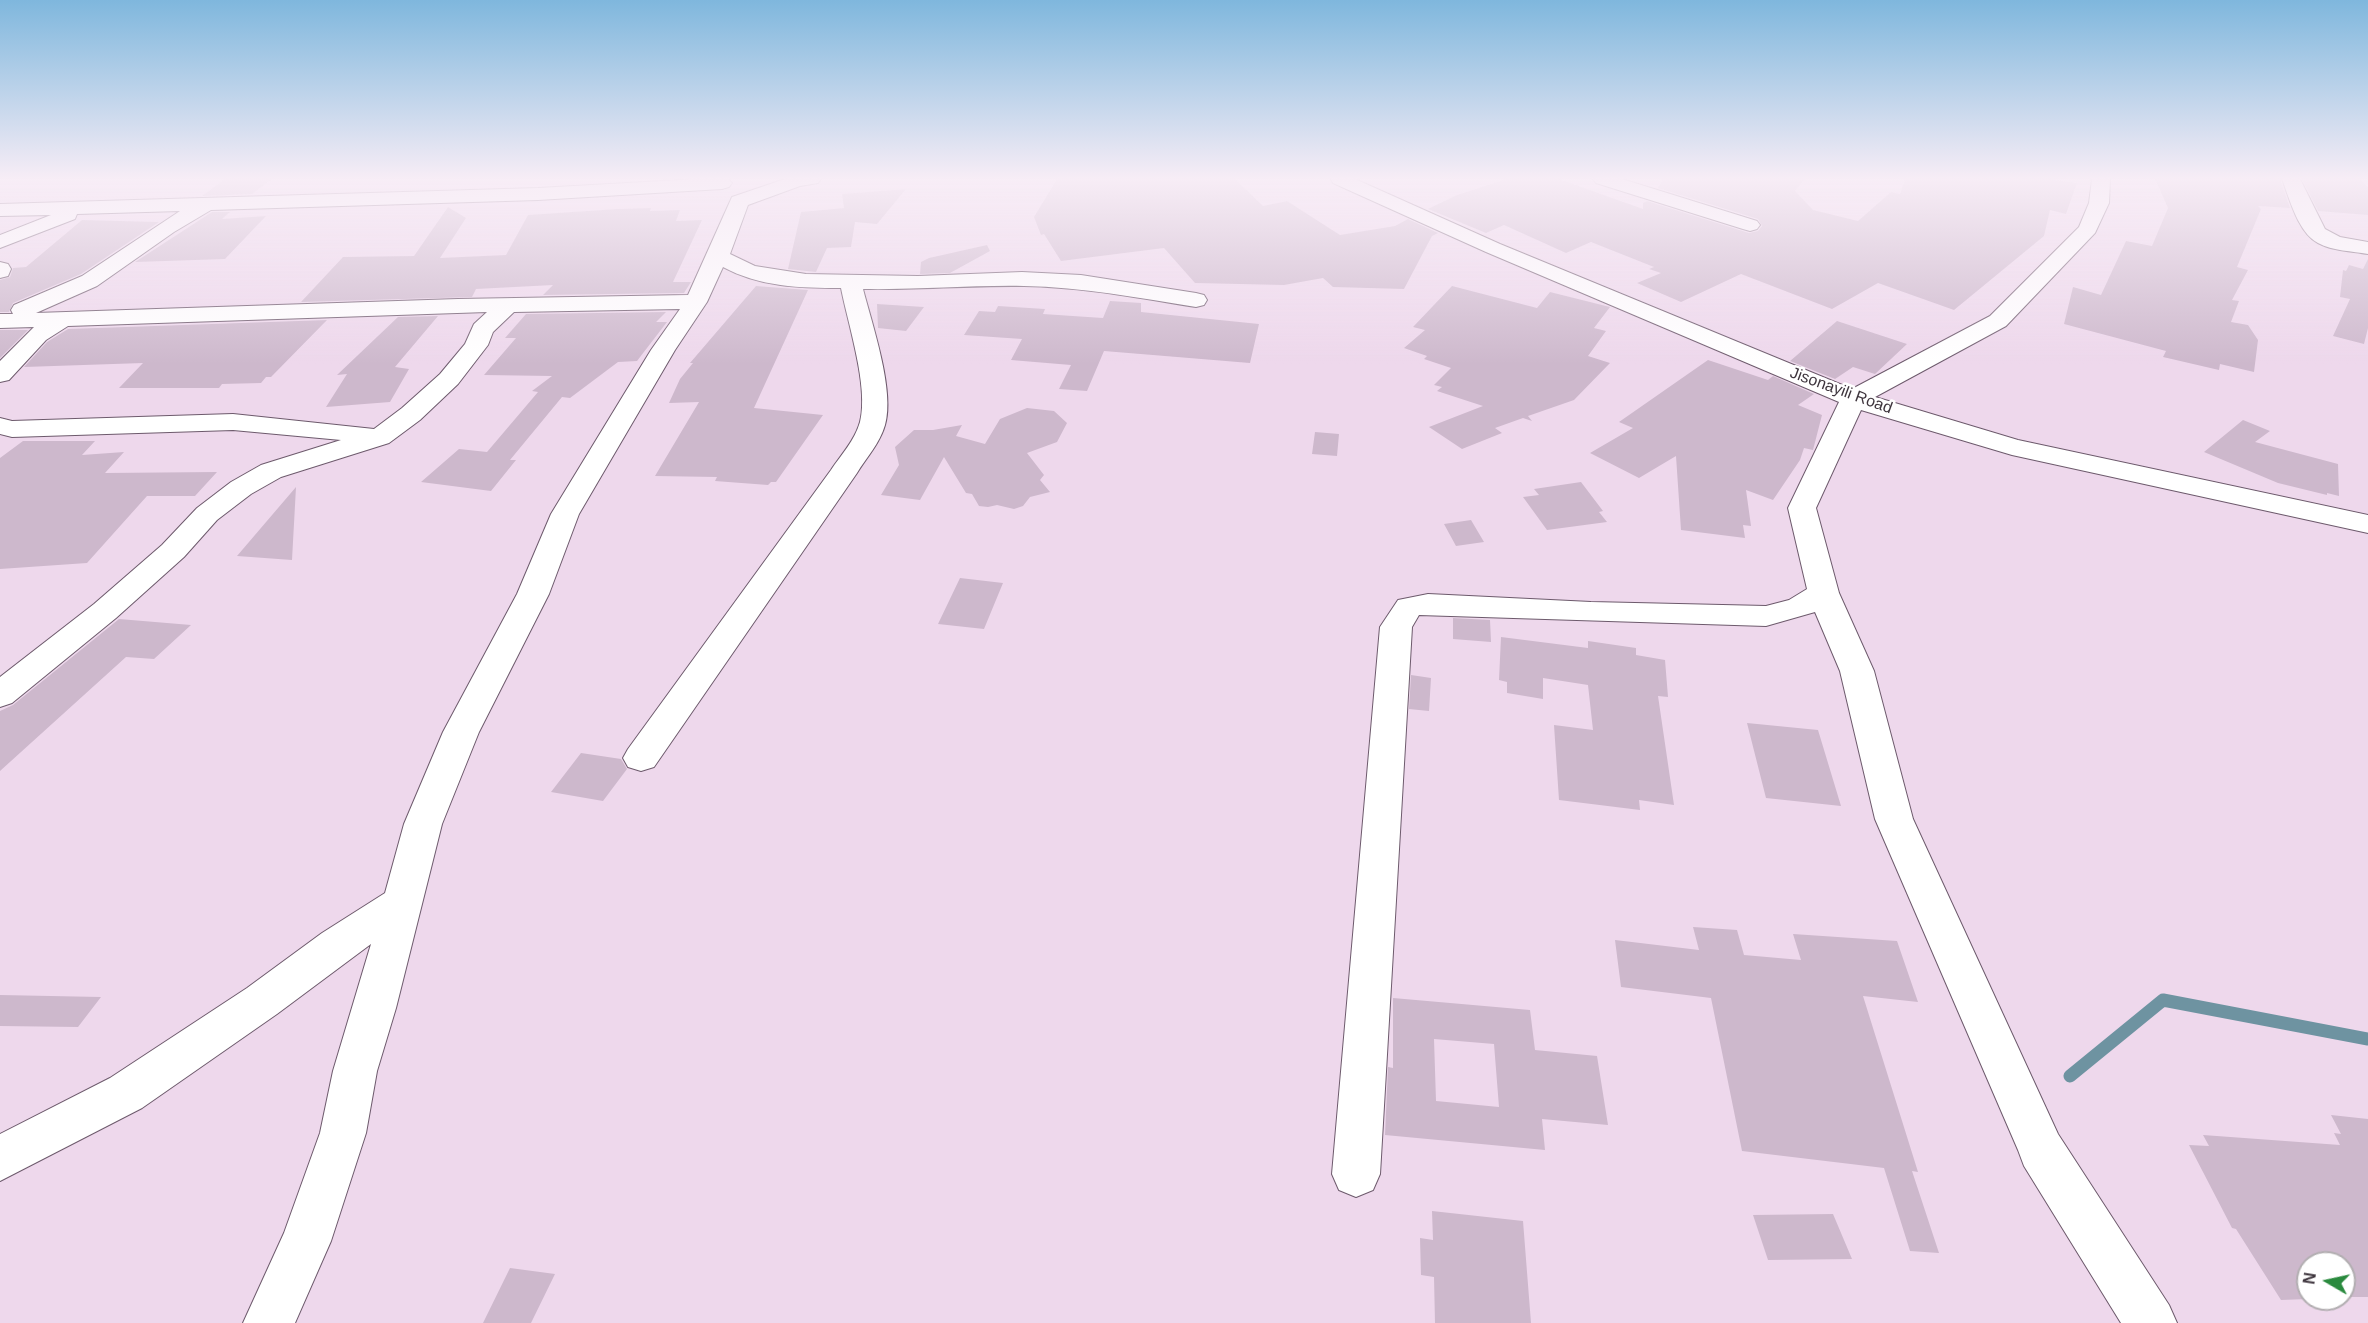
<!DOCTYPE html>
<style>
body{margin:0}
#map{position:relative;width:2368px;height:1323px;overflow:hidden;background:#eed8ec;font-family:Arial,sans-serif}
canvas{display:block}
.north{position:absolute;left:2296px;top:1251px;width:60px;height:60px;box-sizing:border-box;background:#fff;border:2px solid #b2aeb1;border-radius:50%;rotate:279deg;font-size:16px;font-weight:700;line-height:24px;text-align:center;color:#3e353d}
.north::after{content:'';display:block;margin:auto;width:21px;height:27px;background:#2a8a3e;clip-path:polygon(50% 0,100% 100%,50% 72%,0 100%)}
</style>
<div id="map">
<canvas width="2368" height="1323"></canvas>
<div class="north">N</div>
</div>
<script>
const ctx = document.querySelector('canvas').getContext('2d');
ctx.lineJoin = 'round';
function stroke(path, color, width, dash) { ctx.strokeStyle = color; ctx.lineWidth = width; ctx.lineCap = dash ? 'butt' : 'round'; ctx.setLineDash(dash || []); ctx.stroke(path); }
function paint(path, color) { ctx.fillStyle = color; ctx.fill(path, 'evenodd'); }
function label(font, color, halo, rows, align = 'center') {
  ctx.font = font + ' Arial,sans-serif'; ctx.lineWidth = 5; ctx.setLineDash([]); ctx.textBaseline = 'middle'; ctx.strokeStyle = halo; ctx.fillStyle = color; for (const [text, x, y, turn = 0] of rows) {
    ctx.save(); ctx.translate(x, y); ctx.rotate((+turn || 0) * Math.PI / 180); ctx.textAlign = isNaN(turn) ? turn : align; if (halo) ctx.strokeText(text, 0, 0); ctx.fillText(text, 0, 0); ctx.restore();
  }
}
const stream = new Path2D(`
 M2070,1076l93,-76 205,39`);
const building = new Path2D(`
 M225,179h47l-20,15 -50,2z
 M1057,179h178l28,27 24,-5 53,34 55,-9 13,-7 30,14 -6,3 -28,53 -71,-2 -10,-9 -39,7 -89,-2 -31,-35 -103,13 -17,-27 -3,1 -7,-18z
 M1507,179h52l84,30v-6l4,-2 102,32 9,-2 4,-5 -4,-7 -100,-31 5,-9h142l-10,12 18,19 45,11 33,-29 9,2 5,-15h143l29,4 -11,31 -16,-4 -6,26 -90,74 -76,-27 -46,26 -91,-35 -60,28 -44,-19 24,-10 -12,-4 5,-2 -63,-25 -25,11 -62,-28 -18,8 -58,-24 29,-14z
 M2155,179h125l10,29 -32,-2 3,3 -24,58 11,3 -16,30 7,1 -8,21 17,3 10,15 -4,32 -34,-8 -1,6 -56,-13 3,-6 -102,-27 9,-37 28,8 25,-54 26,5 16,-38z
 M2302,179h58l8,8v28l-50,-4z
 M906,189l-29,35 -22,-2 -4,25 -24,1 -11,24 -28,-3 13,-57 43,-4 -2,-14z
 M448,207l18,11 -26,40 66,-3 22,-40 89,-6 34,-1 -1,3 30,-1 -4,11 26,-1 -29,62h18l-7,11 -141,2 10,-10 -77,4 -4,8 -171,5 42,-45 71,-1z
 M212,212h18l-8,7 44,-3 -41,43 -90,3z
 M82,220l77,2 -78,52 -68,29 -4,9h-9v-32l10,-3 3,-9 13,-1z
 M987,245l3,6 -40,22 -30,1 1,-12 8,-4z
 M2368,259v69l-4,16 -31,-8 17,-37 -10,-2 3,-27 3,1 3,-6 14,4z
 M756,286l52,4 -54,118 69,7 -47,67h-5l-3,3 -53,-4 2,-4 -62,-1 44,-74 -30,1 11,-24 13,-16h-3z
 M1452,286l85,22 13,-16 60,15 -16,21 12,3 -18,25 22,7 -36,37 -46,16 4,5 -9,-3 -28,10 7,5 -40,16 -33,-22 54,-21 -46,-15 5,-4 -8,-2 17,-17 -27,-9 3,-3 -23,-8 21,-18 -12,-3z
 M1110,301l31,2v9l118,12 -9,39 -146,-12 -17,40 -28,-2 12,-24 -60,-5 11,-21 -58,-4 15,-24 16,1 3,-6 47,3 -2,5 60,4z
 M877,304l47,3 -18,24 -28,-3z
 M666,312l-10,10h11l-30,39 -19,1 -48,36 -8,-1 -52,63h6l-25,31 -70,-9 38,-33 28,3 51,-60 -6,-1 20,-15 -68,-1 32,-37h-11l21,-24z
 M438,316l-43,51 14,2 -19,33 -64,5 21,-33 -10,1 61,-58z
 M327,320l-56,57h-5l-5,6 -39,1 -3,4h-100l24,-25 -119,4 23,-25 21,-13z
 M1837,321l70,23 -32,30 -22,-7 -18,12 -45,-18z
 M0,330h28l-28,28z
 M1708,360l60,20 5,-4 41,18 -16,11 24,10 -9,35 -9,-2 -4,12 -27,40 -27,-10 5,36 -8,-1 2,13 -64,-8 -5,-74 -37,22 -49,-25 43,-25 -14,-6z
 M1027,408l27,3 13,12 -10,19 -30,11 17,22 -4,5 10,12 -20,5 -7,9 -9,3 -17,-4 -9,2 -9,-1 -7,-12 -6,-1 -22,-36 -24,43 -39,-5 18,-30 -4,-18 19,-17h19l29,-5 -6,11 29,8 15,-25z
 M2243,420l27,11 -15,11 83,22 1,32 -12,-3v2l-49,-12 -74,-31z
 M1315,432l24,2 -2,22 -25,-2z
 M23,441h72l-13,14 42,-3 -19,21 112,-1 -22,24h-48l-60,67 -87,6v-111z
 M1581,482l22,29 -4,1 8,10 -60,8 -24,-33 16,-2 -5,-6z
 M296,487l-4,73 -55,-4z
 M1471,520l13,22 -28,4 -12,-22z
 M960,578l43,5 -19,46 -46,-5z
 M1453,618l37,2 1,22 -38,-3z
 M119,619l72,6 -37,34 -28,-2 -126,114v-60l13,-6z
 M1501,637l87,11v-7l48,7v7l29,5 3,37 -10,-1 16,109 -35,-5 1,10 -81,-10 -5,-75 39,5 -5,-45 -45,-7v21l-36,-6v-11l-8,-2z
 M1411,675l20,3 -2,33 -20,-2z
 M1747,723l71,7 23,76 -75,-8z
 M581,753l40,6 6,10 -24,32 -52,-9z
 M1693,927l44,3 7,25 57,5 -8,-26 104,7 21,61 -55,-6 55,176 -6,-1 27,82 -29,-2 -26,-83 -142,-17 -31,-153 -90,-11 -6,-47 84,10z
 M0,995l101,2 -23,30 -78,-1z
 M1393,998l137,12 5,40 62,6 11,69 -66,-6 3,31 -160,-15 3,-68 5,1zM1434,1039l60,5 5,63 -63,-6z
 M2331,1115l37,4v178h-24v-34h-36v36l-27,1 -45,-71 -4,-1 -43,-83 20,1 -6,-11 137,10 -6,-12 7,1z
 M1432,1211l91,10 8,102h-96l-1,-46 -13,-2 -1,-37 13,2z
 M1833,1214l19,45 -84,1 -15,-45z
 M510,1268l45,6 -24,49h-48z`);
const minor = new Path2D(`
 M698,179h30l4,4 -3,4 -7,2 -184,11 -327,10 -37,22 -77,54 -61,27 422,-14 230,-4 44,-98 53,-18h36l-3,4 -18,3 -52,19 -18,49 25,12 51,8 112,2 104,-4 59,3 115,18 8,2 3,5 -3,5 -8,2c-57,-9 -114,-20 -172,-21 -54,-1 -107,4 -161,3 9,35 32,102 22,136 -5,18 -19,33 -28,48l-203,294 -13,4 -13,-4 -5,-9 5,-9 203,-279c10,-15 24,-30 29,-48 9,-35 -12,-98 -19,-134 -41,0 -81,-1 -118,-21l-16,35 -32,48 -96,164 -30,80 -70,138 -37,92 -46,184 -19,63 -11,62 -35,108 -36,82h-52l41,-90 36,-100 13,-62 38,-127 -94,70 -135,94 -142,73v-47l110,-56 137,-90 75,-55 63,-40 19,-69 39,-92 74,-138 34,-80 100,-164 29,-41 -166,3 -21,20 -5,13 -30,39 -38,36 -31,23 -108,34 -30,17 -34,26 -33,37 -68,61 -104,85 -12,4v-30l94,-73 68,-59 35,-37 34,-26 30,-17 80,-25 -108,-10 -221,7 -12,-3v-16l12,3 221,-7 141,15 28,-21 38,-34 25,-30 9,-20 13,-12 -419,14 -22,14 -37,40 -9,2v-21l34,-34 -34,1v-14h13l-2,-4 3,-5 68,-29 98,-65 -103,3 -2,5 -75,29v-13l51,-20 -51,1v-12l538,-16z
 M1331,179h24l145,65 352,145 138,-73 89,-89 10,-24 3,-24h18l-1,24 -14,30 -89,93 -131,71 143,43 350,75v18l-356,-78 -151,-45 -45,98 23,85 35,78 39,148 145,315 111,171 8,18h-56l-97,-157 -6,-16 -143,-331 -35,-148 -25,-59 -49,14 -347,-11 -7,12 -32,547 -7,16 -17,7 -17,-7 -7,-16 48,-547 18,-27 30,-6 163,8 175,4 23,-6 18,-11 -19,-81 51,-106 -353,-150 -153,-69z
 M1593,179h29l135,42 3,4 -3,4 -7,2 -7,-2 -147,-46z
 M2282,179h18l25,50 15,8 28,5v12c-16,-3 -35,-3 -50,-11 -20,-10 -29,-46 -36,-64z
 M0,262l8,2 3,5 -3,7 -8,2z`);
const farStreetnames = [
 ["Jisonayili Road",1841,391,20]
];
stroke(stream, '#6e93a1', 13);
paint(building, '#cdb8cc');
stroke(minor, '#6d5a6c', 2);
paint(minor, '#fff');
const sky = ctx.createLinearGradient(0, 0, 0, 364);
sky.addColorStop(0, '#7fb7dd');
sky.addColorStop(0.49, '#f7edf6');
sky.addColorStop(1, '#f7edf600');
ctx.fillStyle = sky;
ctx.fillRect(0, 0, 2368, 364);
label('16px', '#3e353d', '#fff', farStreetnames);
</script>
